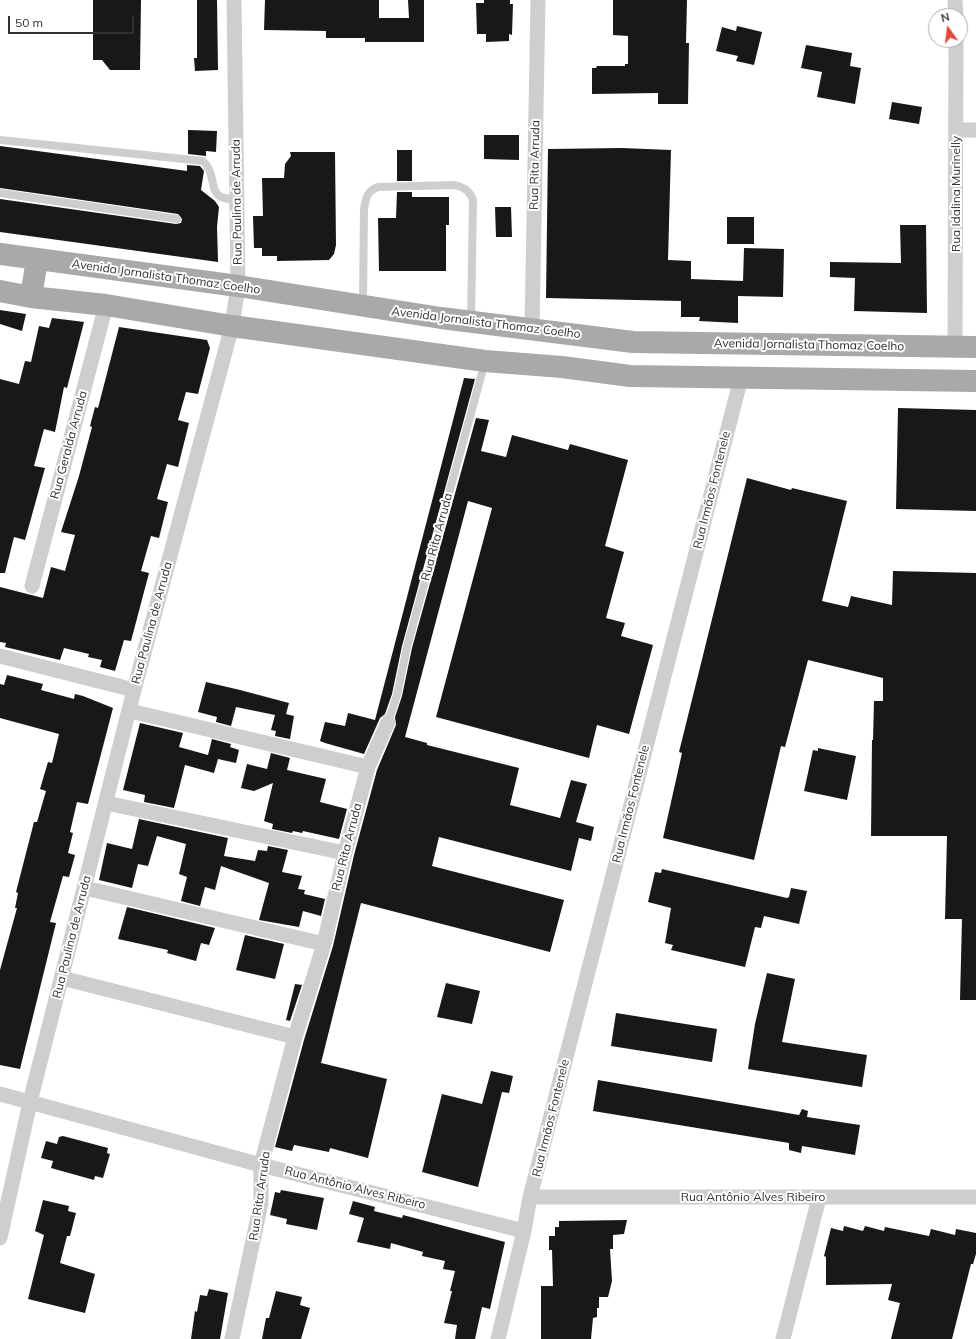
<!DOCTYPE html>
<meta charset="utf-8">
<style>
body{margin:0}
#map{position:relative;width:976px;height:1339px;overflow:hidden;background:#fff;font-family:Mulish,sans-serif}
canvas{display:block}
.north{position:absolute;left:928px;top:8px;width:40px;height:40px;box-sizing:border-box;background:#fff;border:1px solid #adadad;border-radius:50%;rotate:346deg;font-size:11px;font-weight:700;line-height:16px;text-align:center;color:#313131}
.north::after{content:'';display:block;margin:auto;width:14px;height:18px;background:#e54737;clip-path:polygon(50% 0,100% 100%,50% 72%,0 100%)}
.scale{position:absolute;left:8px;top:16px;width:126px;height:18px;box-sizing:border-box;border:2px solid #313131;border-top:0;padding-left:5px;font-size:12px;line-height:14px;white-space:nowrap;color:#313131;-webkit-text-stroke:3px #fff;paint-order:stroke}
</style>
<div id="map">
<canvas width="976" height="1339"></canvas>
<div class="north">N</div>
<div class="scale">50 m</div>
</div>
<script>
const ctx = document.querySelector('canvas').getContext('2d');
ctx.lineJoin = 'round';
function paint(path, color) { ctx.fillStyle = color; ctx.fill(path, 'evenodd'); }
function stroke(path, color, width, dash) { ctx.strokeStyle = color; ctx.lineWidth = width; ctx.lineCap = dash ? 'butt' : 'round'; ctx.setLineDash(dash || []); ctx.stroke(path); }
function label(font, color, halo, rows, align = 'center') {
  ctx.font = font + ' Mulish,sans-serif'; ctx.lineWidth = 4; ctx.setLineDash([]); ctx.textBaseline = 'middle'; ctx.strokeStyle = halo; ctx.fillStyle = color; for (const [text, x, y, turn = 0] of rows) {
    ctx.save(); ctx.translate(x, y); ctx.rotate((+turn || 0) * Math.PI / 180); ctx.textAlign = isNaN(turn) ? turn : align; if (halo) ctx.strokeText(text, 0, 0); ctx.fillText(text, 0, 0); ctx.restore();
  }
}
const building = new Path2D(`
 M93,0h48l-1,70h-30l-8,-10h-9z
 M197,0h20l1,70 -23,1 -1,-13h3z
 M265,0h114v18h30l-1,-18h16v42h-59v-4h-39v-7l-62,-1z
 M484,0h26v4h3l-1,31 -3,-1v7l-23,1v-8h-9l-1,-31h8z
 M613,0h74l-1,43h3l-1,61h-30v-11l-66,1v-26h4l1,-2h28v-2h3v-28l-15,-1z
 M737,26l25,6 -8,33 -18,-4 2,-5 -22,-5 6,-24 14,4z
 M806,45l46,8 -2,13 11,2 -6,36 -38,-7 5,-25 -21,-4z
 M892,102l30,5 -3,17 -30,-5z
 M188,130l29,1 -1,21 -10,-1v5l-18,-2z
 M484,135h35v25l-35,-1z
 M0,146l187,25v-6l13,1 4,5 -3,19 14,11 4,6 -2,20 1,35 -218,-30v-33l176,25 5,-1 1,-4 -4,-5 -178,-26z
 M622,148l49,2 -3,110 23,1v18l52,2 1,-33 40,1 -1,48 -45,-1v27l-39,-2 1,-4h-19v-16l-135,-3 2,-149z
 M397,150h15v31h-15z
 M290,152h45l1,93 -2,9 -5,6 -52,1v-5h-15v-8h-8l-1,-32h10l-1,-38h22l1,-14 6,-8z
 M397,192h15v5h37v28h-3v46h-67l-1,-53h18z
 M495,207h16l1,30h-16z
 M727,217h27v27h-27z
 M900,225h26l1,88 -73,-2 1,-33 -25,-1v-15l71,1z
 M0,310l26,4 -4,17 -22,-7z
 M52,318l32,4 -17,66 -3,-1 -9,45 -11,-3 -10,37 11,2 -20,72 -11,-3 -9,36h-5v-194l19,5 6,-23 6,1 8,-36 10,2z
 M119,327l88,13 3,8 -12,46 -12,-2 -8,28 11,3 -11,44 -11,-3 -10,35 11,3 -9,36 -8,-2 -10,35 8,2 -18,68 -7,-1 -9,31 -15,-4 2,-7 -14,-3 1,-3 -25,-6 -4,12 -55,-13 1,-4 -6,-1v-55l43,11 8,-31 14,4 10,-36 -14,-3 18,-56 13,-49 -2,-1 5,-19 3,1z
 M464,378l11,1 -73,267 -10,48 -7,20 -5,4 -16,36 -39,-11 -5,-2 5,-19 20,4 3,-13 27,7z
 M898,408l78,2v101l-80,-2z
 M476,418l13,2 -8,31 25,6 6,-22 56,15 2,-6 58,16 -23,86 19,6 -18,66 19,5 -4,13 32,9 -24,89 -32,-9 -8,33 -153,-41 56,-209 -24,-7 -63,236 22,6v2l92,23 -9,37 50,13 11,-38 16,4 -11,38 18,5 -3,14 -12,-3 -8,33 -132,-34 -7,29 132,34 -14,52 -189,-49 -40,160 66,16 -19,79 -38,-10 -1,4 -35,-7 -2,6 -17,-4 29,-107 29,-94 21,-91 23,-85 19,-45 -1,-8 7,-21 10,-48z
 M747,478l44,12 1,-2 55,13 -25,100 26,6 3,-11 41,9 1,-34 83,2v427h-16l2,-81h-17l2,-83h-76l1,-96h1l1,-39h9v-23l-75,-18 -23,87 -4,-1 -27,114 -91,-22 19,-85 -3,-1z
 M7,675l36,9 -2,6 33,9 1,-5 8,2 30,12 -25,96 -11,-2 -7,30 3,1 -5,20 7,2 -6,22 -6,-1 -13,46 6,1 -36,146 -20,-4v-95l17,-62h-2l3,-15 -2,-1 18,-70h3l9,-31 -6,-2 8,-27 4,1 7,-29 -59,-16v-34l4,1z
 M206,682l34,8 49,13 -3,11 8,2 -4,23 -15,-3 1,-5 -5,-1 4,-15 -39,-8 -5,19 -15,-4 1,-5 -19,-5z
 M140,723l43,10 -4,14 29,8 4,-16 19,5 -1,3 9,3 -3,13 -18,-4 -4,14 -29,-8 -11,43 -30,-6 1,-7 -22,-5z
 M818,748l38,8 -9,44 -43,-9 9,-41 5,1z
 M271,753l19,5 -3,12 39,9 -6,23 27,7 -8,30 -36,-8 -1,2 -9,-2 -1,2 -20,-4 1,-5 -9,-3 9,-38 -19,8 -13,-3 6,-24 20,5z
 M139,819l89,19 -4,18 31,5 3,-11 9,1 1,-5 20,4 -6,22 20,4 -4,13 7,1 -1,4 21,5 -4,17 -18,-5 -4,16 -40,-7 10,-37 -48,-17 -6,24 -10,-3 -5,19 -19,-5 6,-24 -8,-3 7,-30 -29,-8 -9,30 -10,-2 -6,24 -33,-8 8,-37 25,6z
 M662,869l125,29 2,-1 2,-9 16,3 -8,33 -35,-8 -3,12 -6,-1 -10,40 -74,-17 2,-5 -8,-2 6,-35 -23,-6 7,-30 6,1z
 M127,907l88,21 -6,17 -8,-2 -5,18 -29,-8 1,-3 -50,-11z
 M245,935l39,9 -9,35 -39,-9z
 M767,973l28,6 -13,63 85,13 -5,32 -114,-18 7,-45z
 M446,983l34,8 -8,33 -35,-7z
 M295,984l7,1 -12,36 -4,-1z
 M616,1013l101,16 -5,33 -101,-16z
 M491,1071l22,5 -4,17 -7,-1 -24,95 -56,-15 20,-78 40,10z
 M598,1080l201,35 3,-6 6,2 -1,6 53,8 -5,30 -53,-9 -1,7 -12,-3v-7l-196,-32z
 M63,1136l45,12 -1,5 3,1 -7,24 -8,-2 -1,4 -43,-12 2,-7 -12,-3 5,-17 11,3 2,-7z
 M281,1190l43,8 -7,32 -31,-6 1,-5 -17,-4 5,-23 5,1z
 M43,1200l26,6 -1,5 8,2 -6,23h-3l-7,27 35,11 -10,39 -57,-14 16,-64 -9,-4z
 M353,1201l22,6 -1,4 28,7 1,-3 102,27 -15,67 -8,-2 -7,32h-20l2,-14 -13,-2 8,-32h-2l5,-20 -12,-2 2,-8 -23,-5 1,-4 -32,-9 -1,6 -33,-7 7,-24 -15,-4z
 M627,1220l-3,14 -11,1v14h-3l2,32 -4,16h-9v11h-2v9l-4,1 -2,21h-50v-53h12l-1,-36h-3v-14h6v-9h4v-6z
 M844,1226l19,5 2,-5 19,5 1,-4 44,9 2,-7 24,6 1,-6 20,4v21l-3,10h-2l-19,75h-61l9,-36 -12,-3 4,-16 -66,1v-28l-2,-1 7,-28 12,3z
 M209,1289l19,4 -8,46h-29l4,-28 2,1 3,-17 7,1z
 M276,1291l26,6 -2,8 10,3 -9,31h-39l4,-21h3z`);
const service = new Path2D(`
 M0,140l203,21c13,11 6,30 18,36 5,2 11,2 16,4
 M0,193l177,26
 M363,305l1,-96c2,-11 3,-18 14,-22l77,-2c10,3 14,5 18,15l-2,121
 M388,722l9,-27 10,-48 78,-285`);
const minor = new Path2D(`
 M955,0l1,16
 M956,130h20
 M532,330l6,-330
 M955,347l1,-307
 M32,586l74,-281
 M0,656l134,34
 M130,711l238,56
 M106,803l239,50
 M85,888l239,56
 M62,978l233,59
 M0,1094l261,71 263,66
 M530,1197h446
 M0,1238l30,-136 104,-412 98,-364 6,-40 -4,-286
 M232,1339l29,-136v-38l34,-128 29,-93 21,-91 23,-86 20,-45
 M498,1339l26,-108 6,-34 211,-819
 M783,1339l36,-141`);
const primary = new Path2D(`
 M0,254l238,32 203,32 192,24 343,5
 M0,291l31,6 75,8 126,21 253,35 77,6 68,9 346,5
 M31,297l6,-38`);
const streetNames = [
 ["Rua Rita Arruda",535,165,-89],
 ["Rua Idalina Murinelly",956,194,-90],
 ["Rua Paulina de Arruda",237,202,-91],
 ["Avenida Jornalista Thomaz Coelho",166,277,8],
 ["Avenida Jornalista Thomaz Coelho",486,323,7],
 ["Avenida Jornalista Thomaz Coelho",809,345,1],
 ["Rua Geralda Arruda",69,445,-75],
 ["Rua Irmãos Fontenele",712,490,-76],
 ["Rua Rita Arruda",437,537,-75],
 ["Rua Paulina de Arruda",152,623,-75],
 ["Rua Irmãos Fontenele",631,804,-76],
 ["Rua Rita Arruda",347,847,-76],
 ["Rua Paulina de Arruda",72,937,-76],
 ["Rua Irmãos Fontenele",551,1118,-76],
 ["Rua Antônio Alves Ribeiro",355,1188,14],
 ["Rua Rita Arruda",260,1196,-82],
 ["Rua Antônio Alves Ribeiro",753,1197]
];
paint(building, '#181818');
stroke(service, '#cecece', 8);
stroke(minor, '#cecece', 15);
stroke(primary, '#a9a9a9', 22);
label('12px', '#313131', '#fff', streetNames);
</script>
